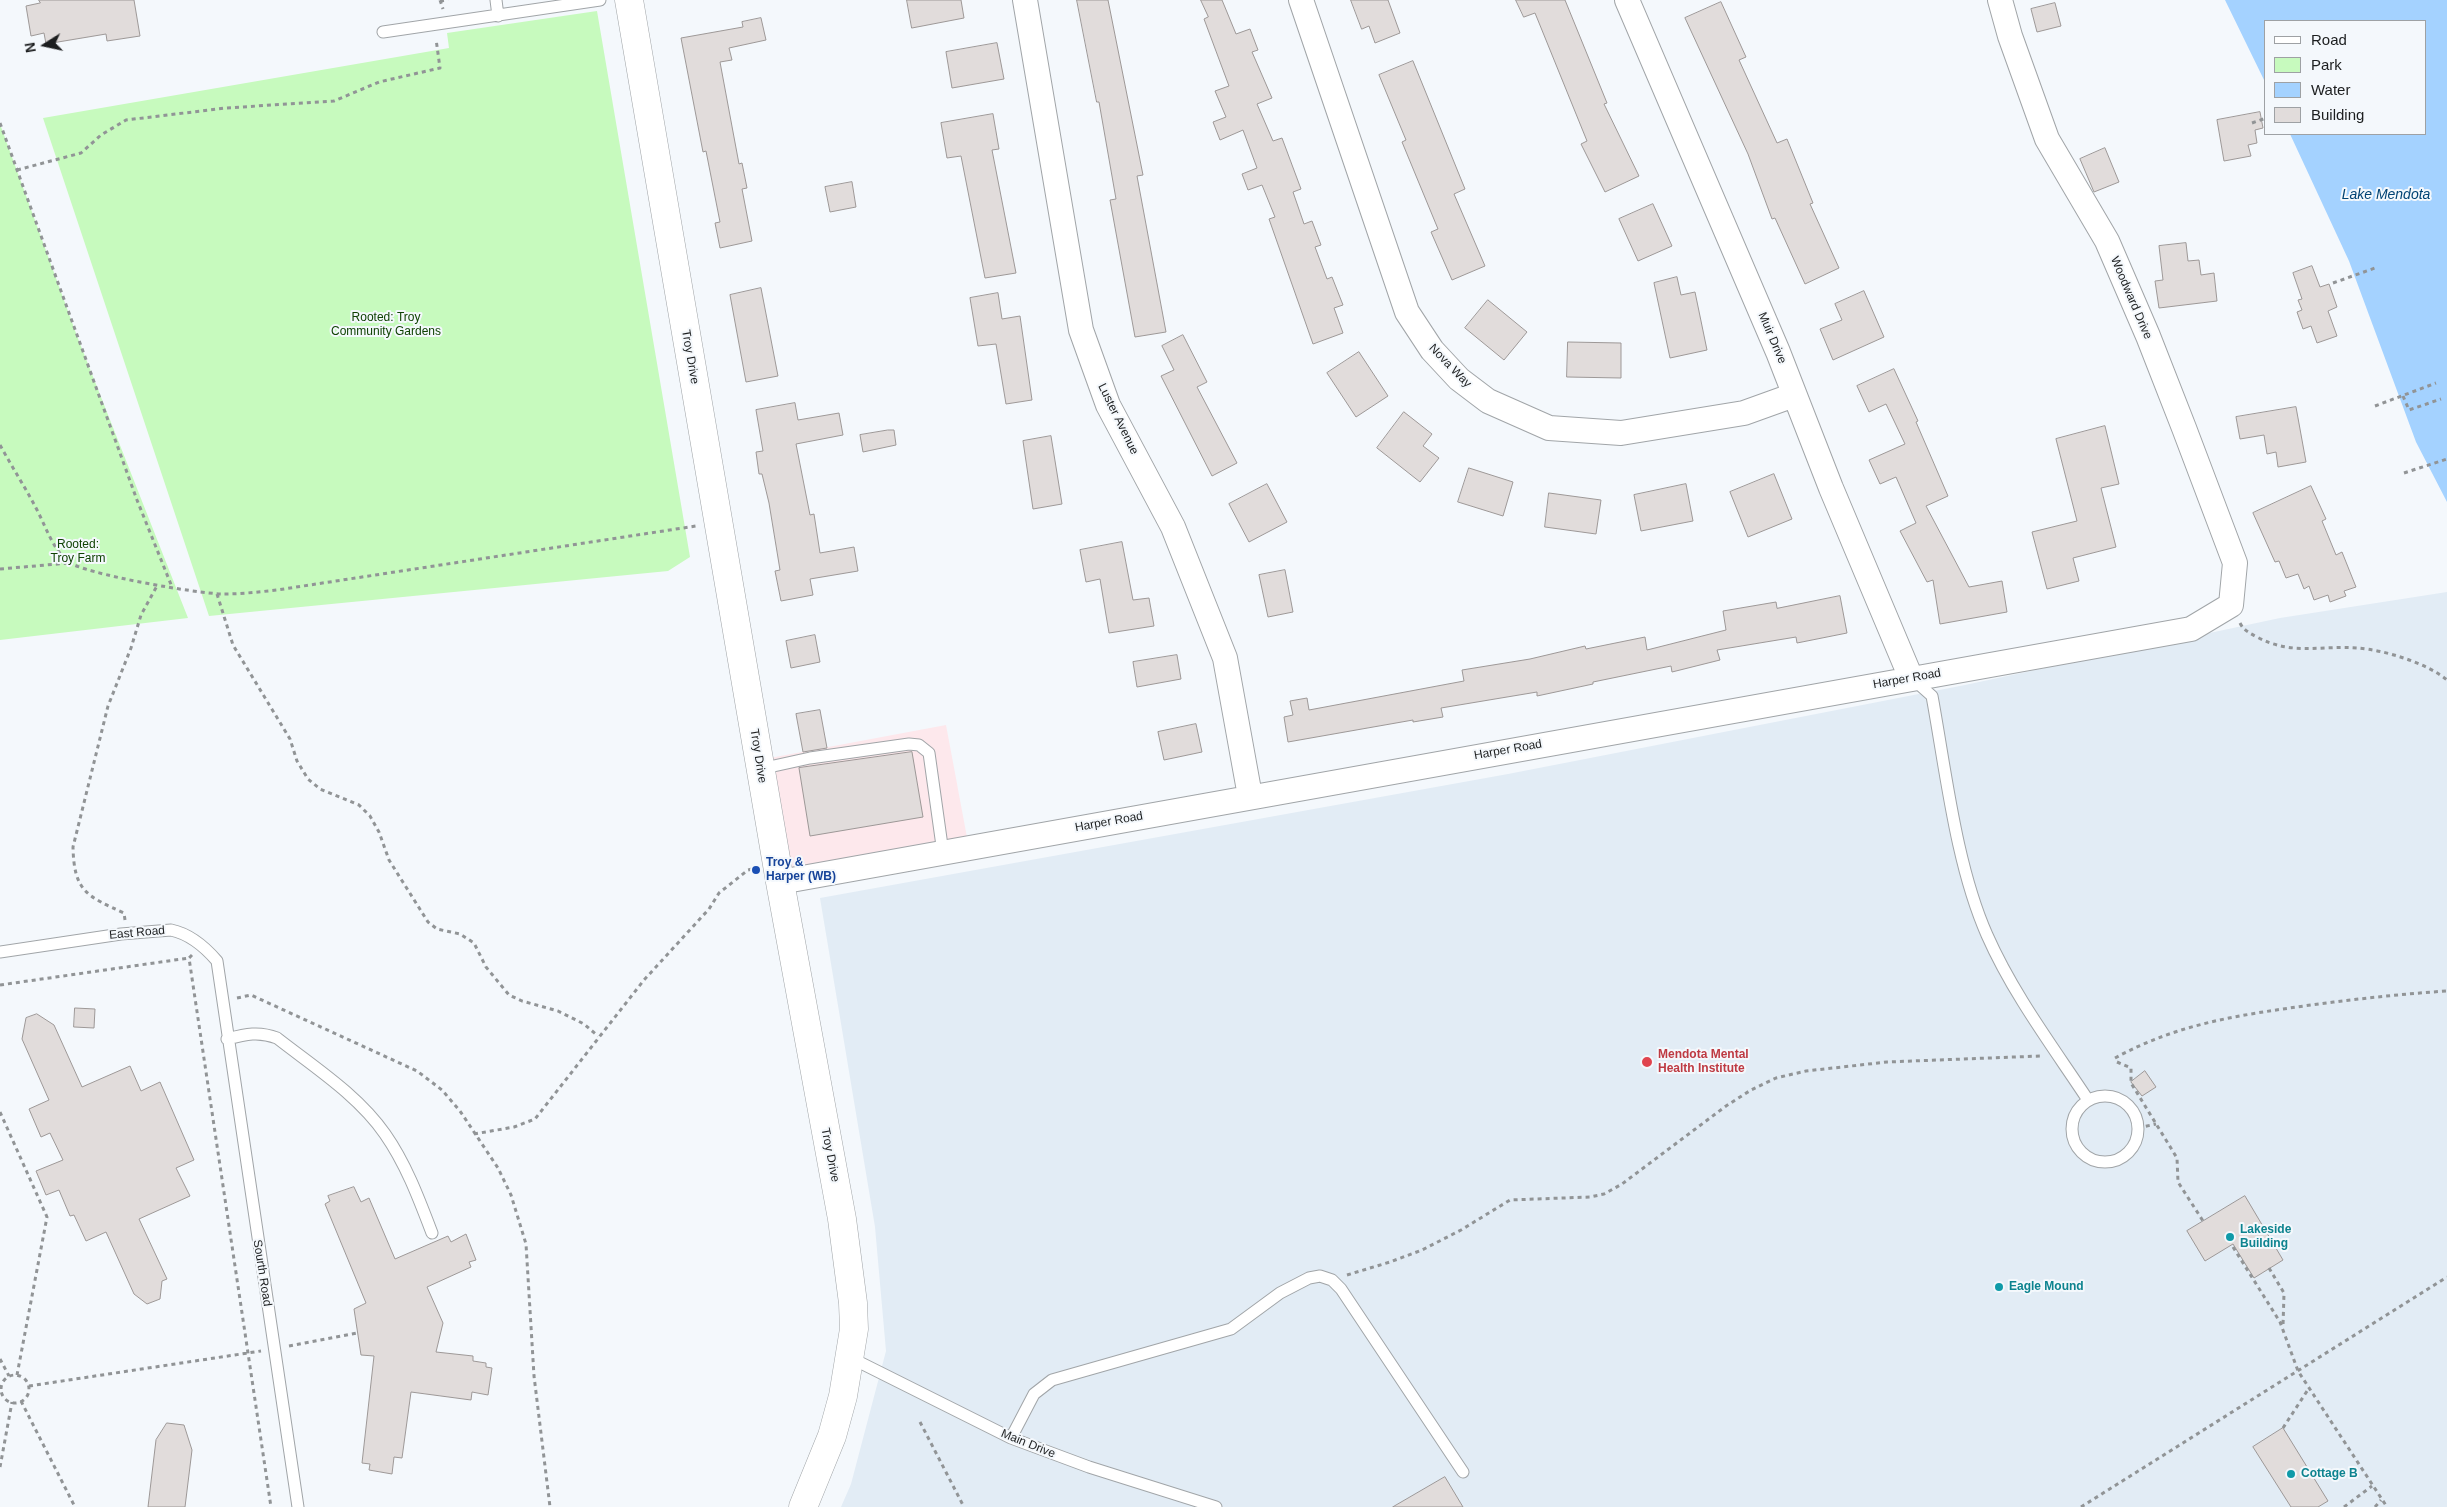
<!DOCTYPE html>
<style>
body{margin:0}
#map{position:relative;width:2447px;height:1507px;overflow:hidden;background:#f4f8fc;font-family:Arial,sans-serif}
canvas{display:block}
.legend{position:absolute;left:2264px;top:20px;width:162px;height:115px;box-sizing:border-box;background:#f4f8fc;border:1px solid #9ea1a4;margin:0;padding:6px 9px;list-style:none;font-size:15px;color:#1c1e1f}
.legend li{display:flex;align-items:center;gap:10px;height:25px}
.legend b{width:25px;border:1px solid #9ea1a4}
.north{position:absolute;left:20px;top:20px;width:50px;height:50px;-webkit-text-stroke:4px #f4f8fc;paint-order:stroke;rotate:260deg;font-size:14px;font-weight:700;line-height:20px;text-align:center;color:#1c1e1f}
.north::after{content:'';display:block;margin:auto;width:18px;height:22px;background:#1c1e1f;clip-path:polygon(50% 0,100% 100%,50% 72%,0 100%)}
</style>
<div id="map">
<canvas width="2447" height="1507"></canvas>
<ul class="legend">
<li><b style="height:6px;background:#fff"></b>Road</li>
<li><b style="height:14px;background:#c7fabe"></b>Park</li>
<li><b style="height:14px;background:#a4d2ff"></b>Water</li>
<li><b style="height:14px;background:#e1dcdb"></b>Building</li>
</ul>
<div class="north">N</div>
</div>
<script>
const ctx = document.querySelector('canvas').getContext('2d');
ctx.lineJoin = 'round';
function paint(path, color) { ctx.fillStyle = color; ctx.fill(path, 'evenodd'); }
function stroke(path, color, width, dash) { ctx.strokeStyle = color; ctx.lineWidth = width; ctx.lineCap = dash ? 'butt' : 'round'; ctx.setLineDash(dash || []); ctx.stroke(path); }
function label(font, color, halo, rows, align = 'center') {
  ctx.font = font + ' Arial,sans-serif'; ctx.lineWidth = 4; ctx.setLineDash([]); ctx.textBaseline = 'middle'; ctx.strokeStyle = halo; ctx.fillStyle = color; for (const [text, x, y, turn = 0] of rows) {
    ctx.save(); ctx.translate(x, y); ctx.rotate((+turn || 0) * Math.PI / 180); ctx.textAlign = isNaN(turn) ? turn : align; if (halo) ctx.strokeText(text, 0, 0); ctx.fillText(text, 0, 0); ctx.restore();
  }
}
const commercial = new Path2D(`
 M946,725l23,123 -189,34 -21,-122z`);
const built = new Path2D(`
 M2447,592v915h-1606l10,-23 35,-133 -11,-124 -55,-329 688,-124 457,-89 315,-67z`);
const green = new Path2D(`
 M597,11l93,546 -22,14 -459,45 -166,-498 406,-70 -2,-15z
 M0,124l77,212 111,282 -188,22z`);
const water = new Path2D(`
 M2225,0h222v502l-31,-60 -67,-181 -59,-127h136v-113h-160v63z`);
const building = new Path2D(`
 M39,0h95l6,36 -33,5 -1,-7 -60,10 -2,-11 -13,3 -5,-30 14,-3z
 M907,0h54l3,18 -52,10z
 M1077,0h31l35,175 -6,1 29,156 -31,5 -25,-137 6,-1 -17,-97h-2z
 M1201,0h21l14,34 14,-5 8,21 -6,2 20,46 -15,6 16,37 9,-3 19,51 -8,3 11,32 8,-3 9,24 -6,2 12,32 5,-2 11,28 -9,3 9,25 -30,11 -44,-125 6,-2 -13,-32 -14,5 -6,-16 15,-6 -14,-38 -23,10 -7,-18 13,-5 -11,-26 14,-5 -25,-67 4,-2z
 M1351,0h37l12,33 -25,10 -6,-17 -7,3z
 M1516,0h49l42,103 -3,1 35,72 -34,16 -24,-48 6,-3 -52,-128 -11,4z
 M1721,2l25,55 -7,3 38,83 10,-4 26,64 -3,1 29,64 -34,16 -30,-66 -3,1 -24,-65 -63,-136z
 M2055,3l6,23 -24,6 -6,-23z
 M761,18l5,22 -37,8 3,12 -12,2 19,102 3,-1 5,25 -5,1 10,52 -32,7 -5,-25 5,-1 -14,-71 -3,1 -22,-114 62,-11 -1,-5z
 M997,43l7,36 -52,9 -6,-36z
 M1413,61l52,128 -11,5 31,72 -33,14 -21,-48 7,-3 -36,-87 4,-2 -27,-65z
 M2260,112l3,16 -8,2 2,13 -9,2 3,11 -27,5 -7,-41z
 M993,114l6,35 -7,1 24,123 -31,5 -24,-122 -14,2 -6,-35z
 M2105,148l14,34 -25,10 -14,-33z
 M852,182l4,25 -26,5 -5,-25z
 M1653,204l19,42 -34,15 -19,-42z
 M2186,243l2,18 11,-1 2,15 13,-2 3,28 -58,7 -4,-27 8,-1 -4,-34z
 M2312,266l8,21 9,-3 8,23 -9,4 9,25 -20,7 -6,-17 -8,3 -6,-17 5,-2 -4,-10 4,-1 -9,-26z
 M1677,277l4,18 14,-3 12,58 -37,8 -16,-75z
 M761,288l17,88 -32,6 -16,-87z
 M1864,291l20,46 -51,23 -13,-31 22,-9 -7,-16z
 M998,293l4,26 18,-3 12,84 -26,4 -10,-60 -18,2 -8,-48z
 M1488,300l39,32 -23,28 -39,-32z
 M1183,335l24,47 -10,5 40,76 -25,13 -51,-100 13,-6 -12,-24z
 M1568,342l53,1v35l-54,-1z
 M1359,352l29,44 -32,21 -29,-44z
 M1894,369l24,52 -2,1 32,74 -22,10 43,81 33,-6 5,31 -67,12 -7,-44 -6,2 -27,-51 16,-8 -20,-46 -16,7 -11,-24 36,-16 -19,-40 -17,8 -12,-26z
 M795,403l3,17 41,-7 4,22 -47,9 14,71 4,-1 6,39 34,-6 4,24 -48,8 3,16 -32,6 -6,-30 5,-1 -11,-67 -7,-29h-3l-3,-22 7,-1 -7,-41z
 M2296,407l10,55 -28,5 -2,-15 -9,2 -3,-19 -24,4 -4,-22z
 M1404,412l28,22 -9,12 16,12 -19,24 -43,-34z
 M2105,426l14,58 -18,4 15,59 -43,11 6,23 -32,8 -15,-57 45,-11 -21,-82z
 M888,430h6l2,15 -33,7 -3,-17z
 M1051,436l11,68 -29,5 -10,-68z
 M1469,468l44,14 -10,34 -45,-14z
 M1774,474l18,45 -44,18 -18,-45z
 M1267,484l20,38 -38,20 -20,-38z
 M1686,484l7,37 -52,10 -7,-36z
 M2311,486l15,33 -4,2 14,34 6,-3 14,35 -12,4 2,5 -16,6 -2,-7 -14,5 -5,-14 -5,3 -6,-15 -12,4 -7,-17 -4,1 -22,-49z
 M1549,493l52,7 -5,34 -51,-7z
 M1122,542l11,58 16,-2 5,28 -45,7 -9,-54 -14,3 -6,-32z
 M1285,570l8,42 -25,5 -9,-42z
 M1840,596l7,37 -50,10 -1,-6 -79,13 3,10 -48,12 -1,-6 -78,16v2l-56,12v-4l-96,16 2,9 -30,5v-2l-125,22 -4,-25 9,-2 -3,-14 17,-3 2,12 155,-29 -2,-11 68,-11 55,-13 1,3 59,-12 2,13 79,-20 -3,-19 53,-9 1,6z
 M815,635l5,27 -29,6 -5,-27z
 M1177,655l4,24 -44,8 -4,-25z
 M820,710l7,38 -24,4 -7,-38z
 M1196,724l6,28 -38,8 -6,-28z
 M912,752l11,65 -113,19 -11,-68z
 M75,1008l20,1 -1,19 -20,-1z
 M37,1014l17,11 28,62 48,-21 11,25 19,-9 34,78 -18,8 14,28 -51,23 28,60 -5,2 -2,18 -13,5 -13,-10 -28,-62 -20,9 -12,-26 -4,1 -11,-26 -13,5 -10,-24 27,-11 -13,-27 -9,4 -12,-28 20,-9 -27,-61 4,-21z
 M2145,1071l11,16 -14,9 -11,-14z
 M354,1187l7,15 8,-4 26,61 53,-23 3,6 15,-8 10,26 -7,2 2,5 -44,20 16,36 -7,29 37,4v5l13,2v4l6,1 -4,27 -16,-3 -1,8 -60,-8 -9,66 -8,-1 -2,17 -23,-4 1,-6 -8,-1 12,-107 -13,-1 -7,-46 12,-6 -41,-99 5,-3 -2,-5z
 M2245,1196l38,64 -29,18 -21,-34 -28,17 -18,-30z
 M167,1423l17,2 8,25 -7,57h-37l8,-67z
 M2283,1428l45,73 -10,6h-27l-38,-60z
 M1445,1477l18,30h-70z`);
const path = new Path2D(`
 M440,0l3,9
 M440,1l8,-1
 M0,123l137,377 35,87
 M2252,123l14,-5
 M17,170l64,-17 20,-18 25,-15 100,-12 108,-7 45,-19 61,-14 -4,-29
 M2333,283l42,-15
 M2403,396l6,14 32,-11
 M2375,406l61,-23
 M0,445c12,22 25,42 36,63 10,19 16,39 31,53 15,13 133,33 156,33 18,0 36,-2 54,-4l419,-64
 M2404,473l43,-14
 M0,569l69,-6
 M217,594l16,51 57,94 7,22 11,18 12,10 39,16 11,11 9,16 10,28 39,62 9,7 23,5 14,9 12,24 23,28 13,6 36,10 26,13 14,12
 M2240,623c4,8 10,10 17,14 35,19 64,8 101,11 26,2 69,15 89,32
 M125,920l-1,-7c-37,-17 -50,-21 -51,-66l35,-141 23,-58 10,-33 17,-31
 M192,955l-3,3 82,549
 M0,985l189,-27
 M237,998l14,-3 166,76 25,19 18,21 38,57 13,27 15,49 8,132 16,131
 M2115,1058c64,-35 125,-43 196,-53 45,-6 90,-11 136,-14
 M2117,1062l14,6v15l46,75 1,24 25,39
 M0,1112l47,105 -30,158
 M2138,1128l18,-4
 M474,1134l40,-7 21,-8 109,-139 65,-71 10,-16 29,-23 4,-1
 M2233,1247l47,75 18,49 89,136
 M2269,1268l15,25 -1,33
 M1347,1275l43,-13 32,-12 39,-20 49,-30 80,-3 14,-3 18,-10 104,-78 25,-16 25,-12 30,-7 81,-9 153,-6
 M289,1346l68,-13
 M0,1359l9,17
 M1 1389a14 14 0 1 1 28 0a14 14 0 1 1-28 0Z
 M29,1386l232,-35
 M21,1401l54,106
 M920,1422l44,85
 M2283,1428l26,-40
 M0,1467l12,-65
 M2081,1507l366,-230
 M2344,1507l28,-21
 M2375,1507l6,-7`);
const service = new Path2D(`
 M496,0l2,16
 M383,32l217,-32
 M1914,680l18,16c14,76 24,169 55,239 26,59 66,112 101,165
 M760,769l50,-11 99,-14 10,1 10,8 14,100
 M0,952l121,-18 50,-4c19,4 34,17 46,31l81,546
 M227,1039c19,-5 32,-8 50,-1 37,29 81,57 108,96 21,30 34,65 47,99
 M2072 1129a33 33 0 1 1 66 0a33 33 0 1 1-66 0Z
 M851,1358l160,80 78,29 127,40
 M1011,1438l23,-44 18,-14 179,-51 49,-36 29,-15 11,-2 12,4 9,9 122,183`);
const minor = new Path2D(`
 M1025,0l56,330 27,75 65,122 52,131 25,138
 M1301,0l106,312 25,38 27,29 29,22 61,27 72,5 123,-20 50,-18
 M1627,0l151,352 53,136 80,190
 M780,882l1411,-253 40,-24 4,-42 -51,-135 -36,-92 -41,-95 -60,-102 -37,-103 -10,-36`);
const tertiary = new Path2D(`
 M629,0l151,882 62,337 11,84 1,26 -11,67 -11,40 -29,71`);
const markers = [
 [756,870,5,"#1a4fb4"],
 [1647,1062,6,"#e0444e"],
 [2230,1237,5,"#0f9aa8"],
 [1999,1287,5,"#0f9aa8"],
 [2291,1474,5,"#0f9aa8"]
];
const streetNames = [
 ["Woodward Drive",2131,298,67],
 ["Muir Drive",1772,338,67],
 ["Troy Drive",690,357,80],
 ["Nova Way",1450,366,46],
 ["Luster Avenue",1118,419,64],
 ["Harper Road",1907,679,-10],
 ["Harper Road",1508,750,-10],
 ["Troy Drive",758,756,81],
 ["Harper Road",1109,822,-10],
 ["East Road",137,933,-5],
 ["Troy Drive",830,1155,79],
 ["Sourth Road",262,1273,81],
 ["Main Drive",1028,1444,22]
];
const parkNames = [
 ["Rooted: Troy",386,318],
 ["Community Gardens",386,332],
 ["Rooted:",78,545],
 ["Troy Farm",78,559]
];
const transitNames = [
 ["Troy &",766,863],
 ["Harper (WB)",766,877]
];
const healthNames = [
 ["Mendota Mental",1658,1055],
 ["Health Institute",1658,1069]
];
const cultureNames = [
 ["Lakeside",2240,1230],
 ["Building",2240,1244],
 ["Eagle Mound",2009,1287],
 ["Cottage B",2301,1474]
];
const waterNames = [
 ["Lake Mendota",2386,195]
];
paint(commercial, '#fde8ec');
paint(built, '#e2ecf5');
paint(green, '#c7fabe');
paint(water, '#a4d2ff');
paint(building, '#e1dcdb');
stroke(building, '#9d9897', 1);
stroke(service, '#a1a5a8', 13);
stroke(minor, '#a1a5a8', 26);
stroke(tertiary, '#a1a5a8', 29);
stroke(path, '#919496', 3, [4, 4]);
stroke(service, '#fff', 11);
stroke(minor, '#fff', 24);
stroke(tertiary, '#fff', 28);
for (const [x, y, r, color] of markers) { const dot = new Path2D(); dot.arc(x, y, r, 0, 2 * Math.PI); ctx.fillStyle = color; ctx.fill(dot); stroke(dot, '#f4f8fc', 2); }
label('12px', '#1c1e1f', '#f4f8fc', streetNames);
label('12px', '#0f4203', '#f4f8fc', parkNames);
label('bold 12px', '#164399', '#f4f8fc', transitNames, 'left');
label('bold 12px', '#be3a42', '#f4f8fc', healthNames, 'left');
label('bold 12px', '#0d838f', '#f4f8fc', cultureNames, 'left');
label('italic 14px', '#004374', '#f4f8fc', waterNames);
</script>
